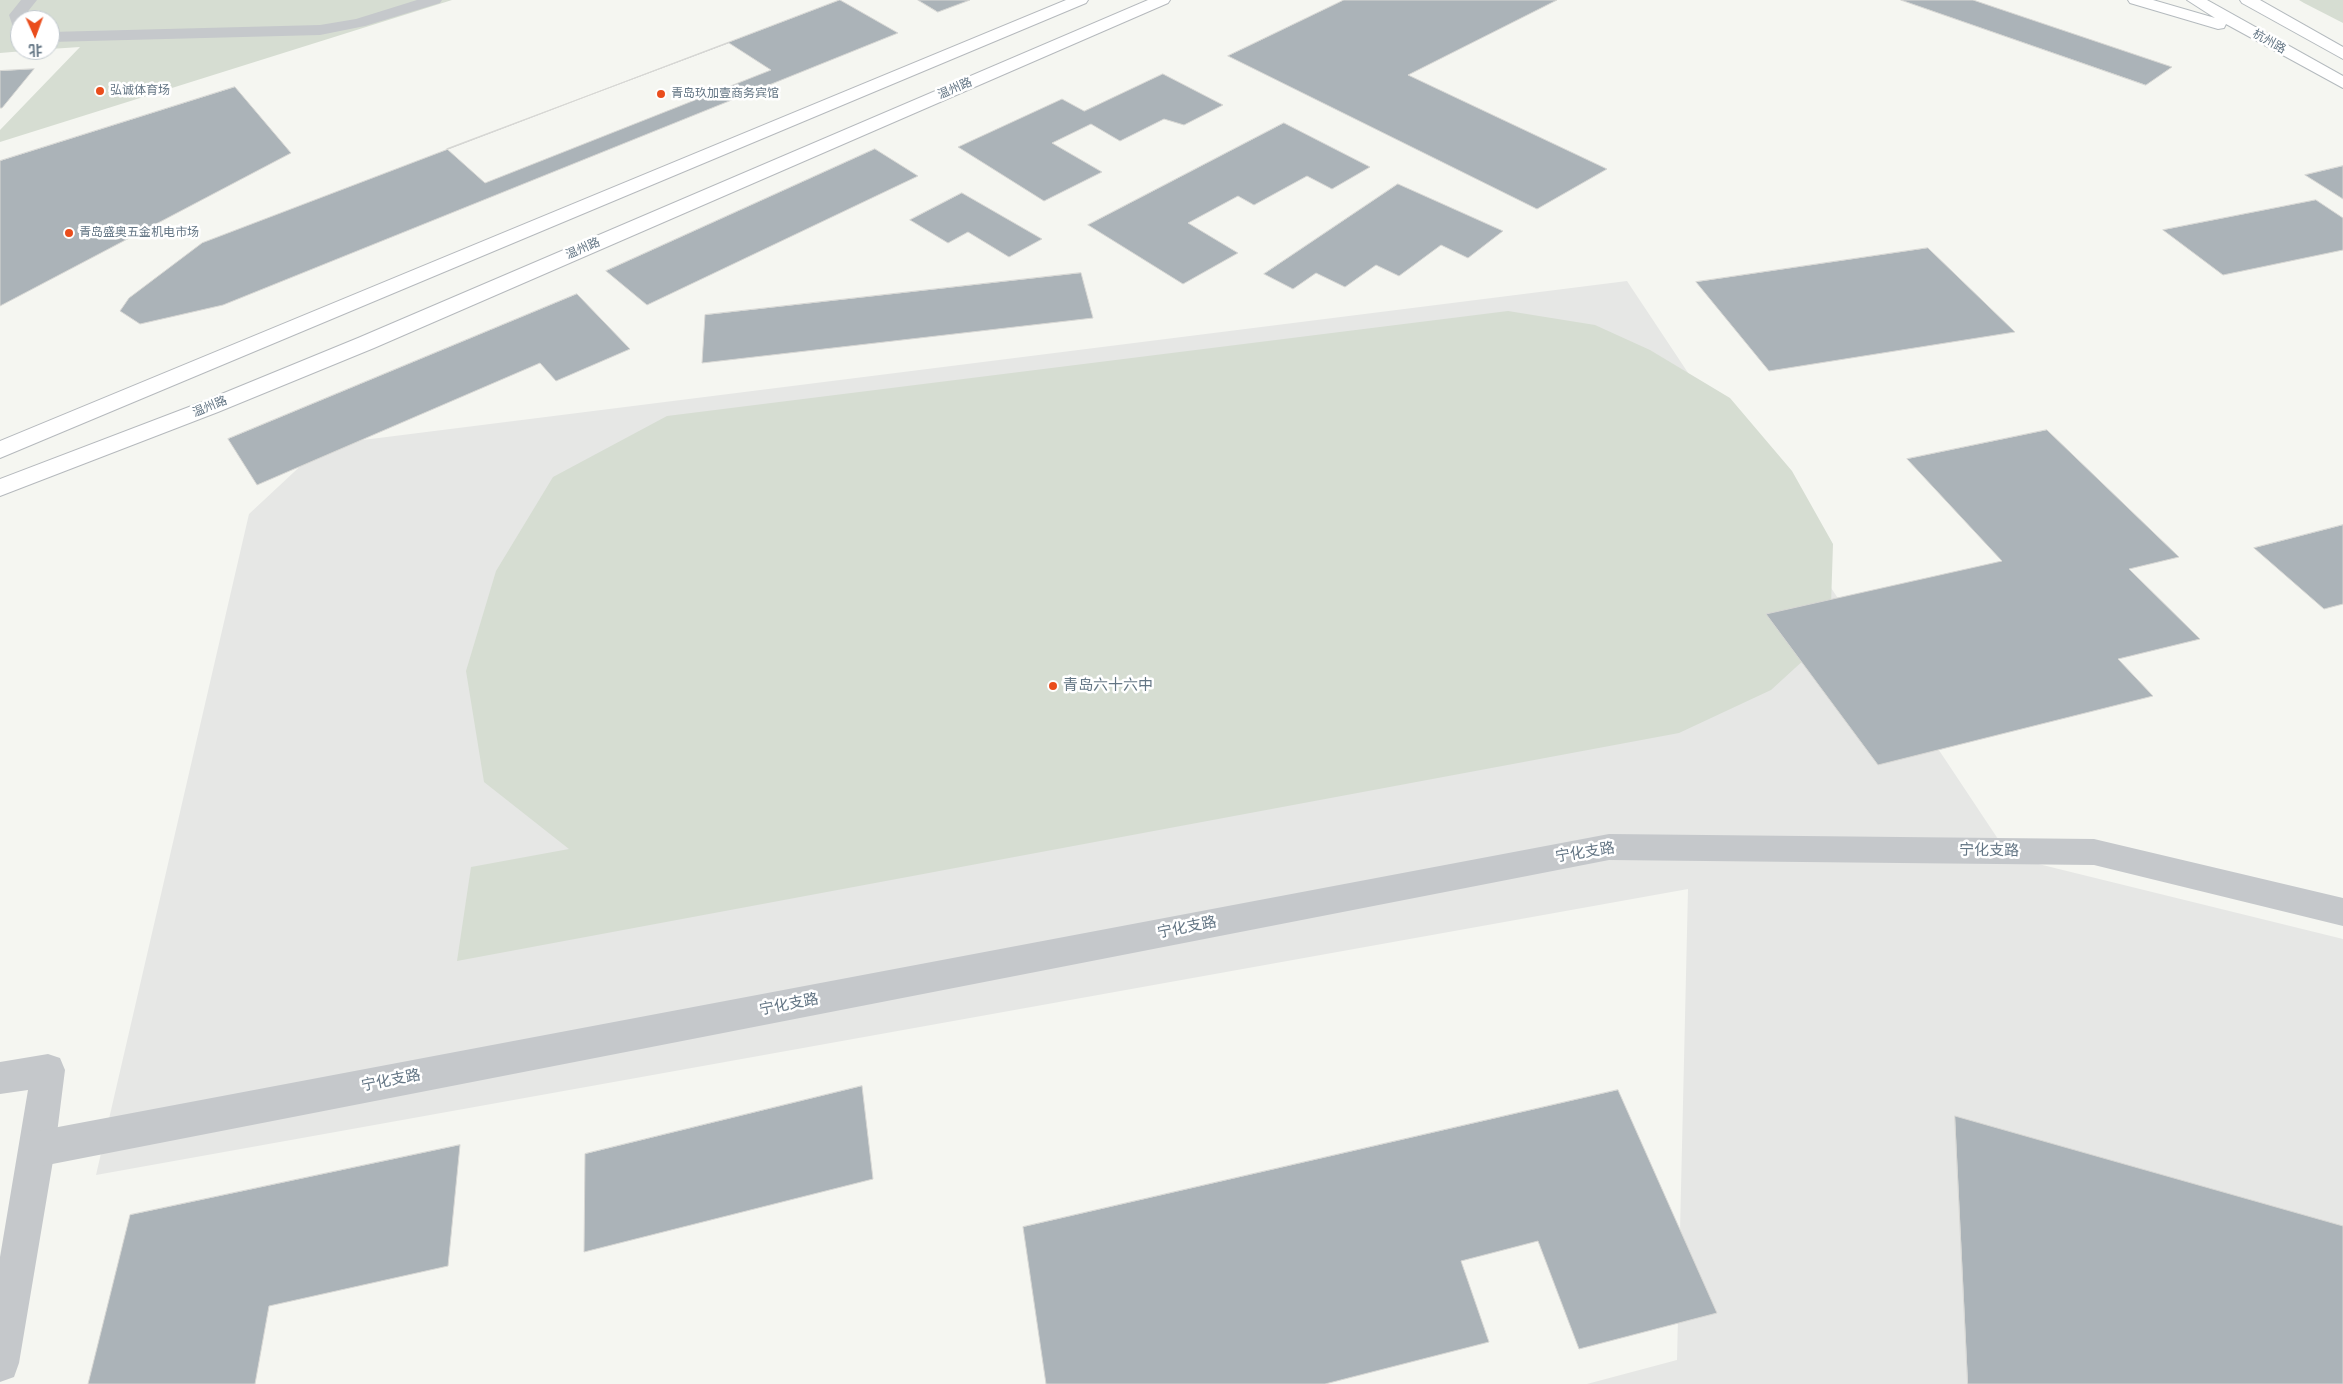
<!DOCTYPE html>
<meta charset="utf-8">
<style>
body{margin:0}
#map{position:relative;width:2343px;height:1384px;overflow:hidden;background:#f5f6f1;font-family:"Varela Round","Noto Sans SC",sans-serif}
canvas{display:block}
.north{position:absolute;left:10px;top:10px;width:50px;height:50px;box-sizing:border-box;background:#fff;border:1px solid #c1c8ce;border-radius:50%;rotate:178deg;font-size:14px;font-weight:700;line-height:20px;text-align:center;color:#637584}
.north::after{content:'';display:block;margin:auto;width:18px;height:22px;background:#ea4d1c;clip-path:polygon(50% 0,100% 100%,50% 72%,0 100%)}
</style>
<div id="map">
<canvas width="2343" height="1384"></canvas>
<div class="north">北</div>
</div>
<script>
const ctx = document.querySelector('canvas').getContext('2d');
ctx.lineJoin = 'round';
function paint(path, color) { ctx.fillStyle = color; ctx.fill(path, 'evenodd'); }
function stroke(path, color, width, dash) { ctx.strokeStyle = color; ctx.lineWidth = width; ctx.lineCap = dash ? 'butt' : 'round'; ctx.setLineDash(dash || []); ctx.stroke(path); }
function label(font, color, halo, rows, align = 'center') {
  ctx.font = font + ' "Varela Round","Noto Sans SC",sans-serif'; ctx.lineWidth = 5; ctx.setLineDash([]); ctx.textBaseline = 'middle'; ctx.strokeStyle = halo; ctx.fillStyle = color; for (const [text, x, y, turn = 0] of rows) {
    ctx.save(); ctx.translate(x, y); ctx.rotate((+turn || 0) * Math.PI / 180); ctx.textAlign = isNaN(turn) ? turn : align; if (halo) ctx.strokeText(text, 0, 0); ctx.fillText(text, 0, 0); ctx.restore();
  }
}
const built = new Path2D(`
 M1627,281l383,576 333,82v445h-756l90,-24 11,-471 -1592,286 153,-661 74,-69z`);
const green = new Path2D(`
 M0,0h452l-452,142v-12l80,-83 -30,2v-29h-30v30h16l-36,3z
 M2299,0h44v23l-39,-20z
 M1508,311l87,14 55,25 80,48 62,73 41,73 -3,92 -59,54 -92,43 -1222,228 14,-94 98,-18 -85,-67 -18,-111 30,-100 57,-94 114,-61z`);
const building = new Path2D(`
 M840,0l58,33 -675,272 -83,19 -20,-13 9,-13 73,-55z
 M918,0h52l-32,12z
 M1344,0h213l-149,75 199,94 -70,40 -309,-153z
 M1901,0h72l199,67 -26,18z
 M729,43l42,27 -286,113 -38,-34z
 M34,69l-32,39h-2v-37z
 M1163,74l60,31 -39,20 -20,-6 -44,22 -29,-17 -39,19 50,29 -58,29 -86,-54 104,-48 22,12z
 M235,87l56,66 -291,153v-145z
 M1284,123l86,44 -38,22 -25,-13 -53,29 -16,-9 -50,27 50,30 -55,31 -95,-59z
 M875,149l43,27 -271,129 -41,-34z
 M2343,166v33l-38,-24z
 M1398,184l105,47 -35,27 -27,-13 -42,31 -23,-11 -31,22 -29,-14 -23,16 -29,-15z
 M962,193l80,46 -33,18 -41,-25 -20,11 -38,-23z
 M2316,200l27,18v32l-120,25 -60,-45z
 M1928,248l87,84 -246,39 -73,-89z
 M1081,273l12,45 -391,45 3,-48z
 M577,294l53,55 -74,32 -16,-18 -283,122 -29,-46z
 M2047,430l132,127 -50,12 71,70 -82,20 35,37 -275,69 -112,-151 236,-53 -95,-102z
 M2343,525v79l-19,5 -70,-61z
 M862,1086l11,93 -289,73 1,-98z
 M1618,1090l99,223 -138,36 -41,-108 -77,20 28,81 -164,42h-279l-23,-157z
 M1955,1116l388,110v158h-375z
 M460,1145l-12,121 -179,40 -14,78h-167l42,-169z`);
const service = new Path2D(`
 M21,0h16l-12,15 2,5h-7v11l-6,-1 -5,-15z
 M417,0h25l-2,3 -75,23 -45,9 -270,7v-10l270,-7 36,-6z
 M48,1054l12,4 5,12 -10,79 -36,214 -5,14 -14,5v-125l28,-167 -28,4v-32z`);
const minor = new Path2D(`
 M1609,834l485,5 249,59v28l-249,-61 -485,-5 -1572,307 -12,-6 -6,-12 6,-12 12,-6z`);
const secondary = new Path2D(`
 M2128,0h25l62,18 -28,-18h20l136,76v12l-117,-64 -2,4 -6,1 -88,-26z
 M2240,0h20l83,47v12l-101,-56z`);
const primary = new Path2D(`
 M1066,0h22l-2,3 -1086,455v-17z
 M1148,0h22l-2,3 -794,345 -156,64 -218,84v-17l202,-77 156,-64z`);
const markers = [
 [100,91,5,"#ea4d1c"],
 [661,94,5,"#ea4d1c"],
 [69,233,5,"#ea4d1c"],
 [1053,686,5,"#ea4d1c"]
];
const farStreetnames = [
 ["杭州路",2269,42,29],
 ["温州路",955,89,-23],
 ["温州路",583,249,-23],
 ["温州路",210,407,-22]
];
const farPoinames = [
 ["弘诚体育场",110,91],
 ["青岛玖加壹商务宾馆",671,94],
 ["青岛盛奥五金机电市场",79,233]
];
const poiNames = [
 ["青岛六十六中",1063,686]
];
const streetNames = [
 ["宁化支路",1989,851,1],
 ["宁化支路",1585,853,-9],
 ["宁化支路",1187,928,-11],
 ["宁化支路",789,1005,-11],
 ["宁化支路",391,1081,-11]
];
paint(built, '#e6e7e5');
paint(green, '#d6ddd2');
paint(building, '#abb3b8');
stroke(building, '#d7d7d4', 1);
stroke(secondary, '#b4babe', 2);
stroke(primary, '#b5b9bd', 2);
paint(service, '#c5c8cb');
paint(minor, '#c5c8cb');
paint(secondary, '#fff');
paint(primary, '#fff');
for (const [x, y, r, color] of markers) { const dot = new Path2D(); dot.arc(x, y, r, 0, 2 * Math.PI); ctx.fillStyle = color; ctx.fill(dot); stroke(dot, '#fff', 2); }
label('12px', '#637584', '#fff', farStreetnames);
label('12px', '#637584', '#fff', farPoinames, 'left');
label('15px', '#637584', '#fff', poiNames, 'left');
label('15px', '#637584', '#fff', streetNames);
</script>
